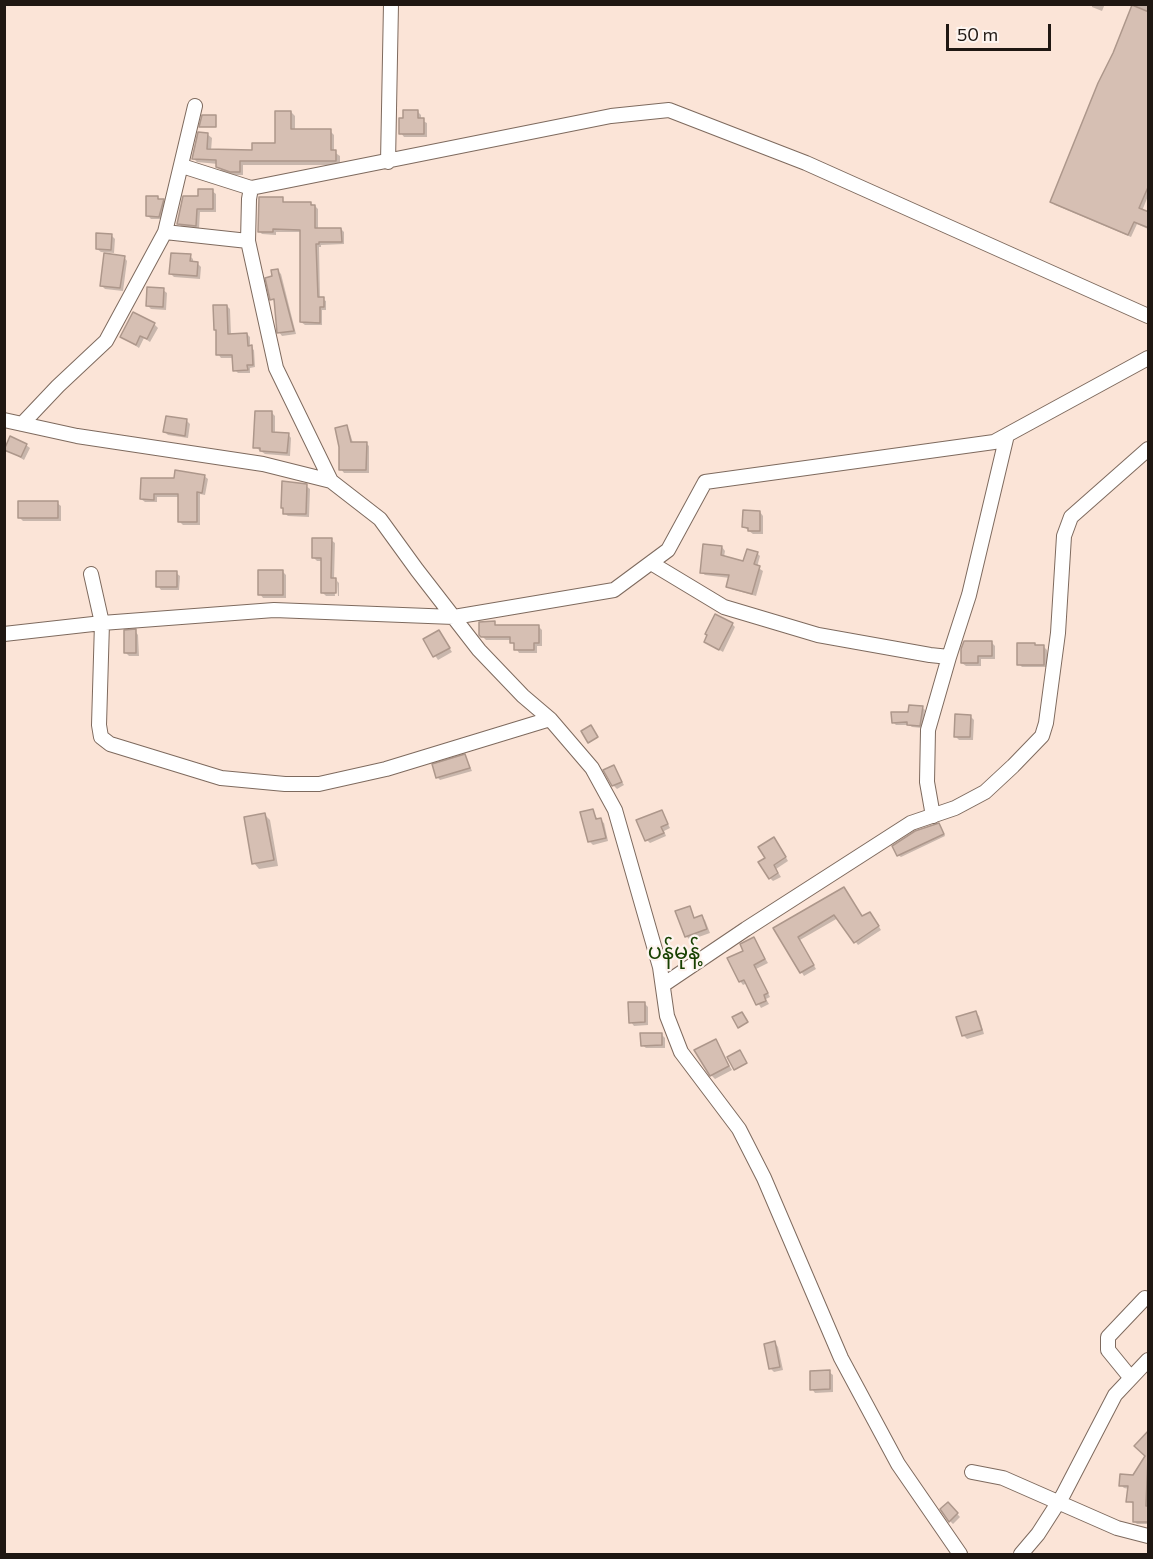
<!DOCTYPE html>
<meta charset="utf-8">
<style>
body{margin:0}
#map{position:relative;width:1153px;height:1559px;overflow:hidden;background:#fbe4d7;font-family:Commissioner,sans-serif}
canvas{display:block}
.frame{position:absolute;inset:0;border:6px solid #1f1712;pointer-events:none}
.scale{position:absolute;left:946px;top:24px;width:105px;height:27px;box-sizing:border-box;border:3px solid #1f1712;border-top:0;padding-left:8px;font-size:18px;line-height:21px;white-space:nowrap;color:#1f1712;-webkit-text-stroke:4px #fdf4ef;paint-order:stroke}
</style>
<div id="map">
<canvas width="1153" height="1559"></canvas>
<div class="frame"></div>
<div class="scale">50 m</div>
</div>
<script>
const ctx = document.querySelector('canvas').getContext('2d');
ctx.lineJoin = 'round';
function paint(path, color) { ctx.fillStyle = color; ctx.fill(path, 'evenodd'); }
function stroke(path, color, width, dash) { ctx.strokeStyle = color; ctx.lineWidth = width; ctx.lineCap = dash ? 'butt' : 'round'; ctx.setLineDash(dash || []); ctx.stroke(path); }
function label(font, color, halo, rows, align = 'center') {
  ctx.font = font + ' Commissioner,"Noto Sans Myanmar",sans-serif'; ctx.lineWidth = 4.5; ctx.setLineDash([]); ctx.textBaseline = 'middle'; ctx.strokeStyle = halo; ctx.fillStyle = color; for (const [text, x, y, turn = 0] of rows) {
    ctx.save(); ctx.translate(x, y); ctx.rotate((+turn || 0) * Math.PI / 180); ctx.textAlign = isNaN(turn) ? turn : align; if (halo) ctx.strokeText(text, 0, 0); ctx.fillText(text, 0, 0); ctx.restore();
  }
}
const shadow = new Path2D(`
 M1092,4h13l-3,7 -10,-4z
 M1134,4h14v192l-6,15 6,3v15l-11,-5 -6,13 -76,-32 -3,-3z
 M417,111l4,4v5l6,3v14h-23l-3,-4z
 M291,112l4,4v15h35l4,4v17l6,4v9h-97v10h-8l-13,-4 -4,-4v-3l-21,-2 -4,-4 14,-24 5,4 -1,13h43l22,-7z
 M212,191l4,3v18h-16l-1,17 -17,-2 -3,-3 20,-26z
 M158,198l8,6 -3,15h-12l-4,-4z
 M282,199l3,4h25l5,3 3,3v21l23,-1 3,3v12l-23,1v2h-2l1,51 6,3v9h-4v15h-17l-4,-3 1,-90h-26v3l-14,-1 -3,-3z
 M111,235l4,4 -1,14 -13,-1 -4,-3z
 M190,256l3,3v4h4l4,4 -1,12 -26,-2 -3,-3z
 M124,257l3,4 -4,30 -18,-2 -4,-4z
 M277,270l4,4 15,60 -14,2 -3,-4 -3,-29 -4,-4 2,-22z
 M163,290l4,3 -1,17 -15,-1 -3,-3z
 M227,306l3,3 1,26 16,-1 3,3v10l4,3 1,17 -5,1v5h-12l-3,-3 -1,-12h-13l-3,-4v-22l-3,-2z
 M154,324l4,4 -8,14 -6,-4 -5,10 -17,-11z
 M272,413l3,3v18h13l3,4 -1,18 -25,-2 -10,-7z
 M187,421l3,3 -2,14 -20,-3 -3,-3z
 M346,427l3,3 4,13h13l3,3v27h-25l-3,-4z
 M26,445l4,3 -6,12 -18,-11z
 M204,476l4,3 -3,16 -5,-1v31h-17l-3,-3v-25h-23v5h-12l-4,-3 34,-19z
 M306,486l4,3 -1,28 -21,-1 -4,-3z
 M57,503l4,3v15h-38l-3,-3z
 M760,512l3,4v18h-10l-9,-7z
 M331,540l4,3 -1,36 3,2h-3l1,15h-9l-4,-4v-31h-5l-4,-4z
 M722,547l3,4 -1,6 20,6 13,-10 3,3 -3,11 6,4 -7,25 -25,-7 -3,-3 2,-8 -25,-3 -4,-3z
 M282,571l4,4v23h-23l-3,-4z
 M176,573l4,3 -1,14h-18l-3,-4z
 M337,581l2,2v13h-1z
 M494,623l4,4h41l3,3v16h-5v7h-18l-8,-13h-25l-6,-6z
 M732,624l3,3 -12,25 -17,-10z
 M135,631l3,4 1,21h-10l-4,-4z
 M439,632l13,20 -14,8 -13,-20z
 M991,642l4,4v13h-14v7h-15l-4,-3z
 M1044,647l3,3v17h-25l-3,-3z
 M922,707l3,3 -3,18 -10,-1 -3,-2h-13l-3,-3z
 M970,716l4,4 -1,20h-14l-4,-4z
 M465,756l7,15 -32,9 -3,-3z
 M613,767l11,18 -7,4 -4,-4z
 M593,811l5,9h2l4,3 4,18 -15,4 -4,-4z
 M662,812l8,16 -6,3 2,5 -16,7 -3,-3z
 M265,815l5,5 8,46 -19,3 -5,-6z
 M941,827l4,9 -44,21 -3,-2z
 M777,842l11,19 -12,8 5,8 -8,4 -3,-3 -3,-20z
 M844,889l19,29 10,-1 8,13 -23,15 -20,-27 -38,22 16,29 -12,7 -29,-47z
 M689,907l6,12 6,-2 4,3 5,13 -20,7 -4,-4z
 M753,939l15,24 -12,6 14,28 -4,2 3,5 -8,4 -14,-25 -4,2 -3,-4z
 M644,1003l4,4v18l-14,1 -3,-4z
 M976,1013l3,3 5,18 -17,5 -4,-4z
 M661,1034l4,4v10h-19l-4,-3z
 M715,1041l17,29 -17,9 -4,-4z
 M775,1343l3,4 5,23 -9,2 -4,-4z
 M829,1372l4,3v17l-18,1 -3,-4z
 M1148,1432v92h-11l-3,-3v-17l-6,-3 1,-12 -5,-1 -3,-3 13,-8 13,-21z
 M948,1504l12,13 -7,7 -3,-3z`);
const building = new Path2D(`
 M1132,5l17,7v173l-10,23 10,4v16l-15,-6 -6,13 -78,-33 48,-119 15,-30z
 M403,110h15v8h6v16h-25v-16h4z
 M275,111h16v18h40v21h5v11h-96v11h-10l-14,-5v-7l-24,-1 6,-27 10,1 -1,16 45,1v-7h23z
 M202,115h14v12h-17z
 M198,189h15v20h-16l-1,17 -19,-2 6,-28h15z
 M146,196h12v3h6l-5,18 -13,-1z
 M259,197h24v5h28v3h4v23h26l1,14h-23v2h-3l2,53h6v10h-4v16l-20,-1v-92l-27,-1v3h-15z
 M96,233l16,1 -1,16 -15,-1z
 M104,253l21,3 -5,32 -20,-2z
 M171,253l20,1 -1,7 8,1 -1,14 -28,-2z
 M278,269l1,5 15,57 -17,2 -3,-34 -4,1 -5,-22 7,-2 -1,-6z
 M147,287l17,1 -1,19 -17,-1z
 M213,305h14l1,29 19,-1 1,13 4,-1 1,20h-6l1,5 -15,1 -1,-16h-16v-25h-2z
 M133,312l22,11 -8,16 -7,-3 -4,9 -16,-8z
 M255,411h17v21l17,1 -2,20 -27,-2v-3h-7z
 M166,416l21,3 -2,17 -22,-4z
 M347,425l4,17h16l-1,28h-27v-23l-4,-19z
 M10,436l17,8 -6,13 -17,-7z
 M175,470l30,5 -3,18 -5,-1v30h-19v-28h-24v6l-14,-1 1,-21h33z
 M282,481l25,3 -1,30h-23v-6h-2z
 M18,501h40v17h-40z
 M743,510l17,1v20h-12v-3l-6,-1z
 M312,538h20l-1,40h5v15h-15v-35h-9z
 M703,544l19,2 -1,9 22,6 4,-12 11,3 -4,12 6,2 -8,28 -26,-7 3,-12 -29,-2z
 M258,570h25v25h-25z
 M156,571h21v16h-21z
 M715,614l18,9 -14,27 -15,-8 3,-7 -2,-1z
 M495,621v4h44v18h-5v7h-20v-7h-4v-6h-29l-2,-2v-13z
 M136,629v24h-12v-23z
 M439,630l11,18 -17,9 -10,-18z
 M964,641h28v15h-14v7h-17v-14z
 M1017,643h18v2h9v20h-27z
 M909,705l14,1 -3,20 -13,-1v-3l-15,1 -1,-11h17z
 M955,714l16,1 -1,22h-16z
 M591,725l7,12 -10,6 -7,-12z
 M465,754l5,14 -34,10 -4,-14z
 M614,765l8,17 -10,4 -9,-16z
 M593,809l3,10 5,-1 5,20 -18,4 -8,-30z
 M662,810l6,14 -7,3 3,6 -19,8 -9,-21z
 M265,813l9,47 -22,4 -8,-47z
 M939,823l5,11 -47,22 -5,-10 23,-15z
 M774,837l12,20 -12,8 4,8 -9,6 -11,-17 7,-4 -7,-11z
 M844,887l18,29 8,-4 9,14 -25,17 -20,-28 -36,22 16,28 -14,8 -27,-45z
 M690,906l4,12 8,-3 5,14 -22,8 -10,-26z
 M754,937l11,22 -11,6 14,28 -4,2 2,6 -10,4 -12,-25 -5,2 -12,-24 16,-7 -3,-7z
 M628,1002h17v20l-16,1z
 M976,1011l6,19 -20,6 -6,-19z
 M742,1012l6,10 -10,6 -6,-11z
 M640,1033h22v12l-21,1z
 M716,1039l13,27 -19,10 -16,-26z
 M740,1050l7,13 -13,7 -7,-13z
 M775,1341l5,26 -11,2 -5,-25z
 M830,1370v19l-20,1v-19z
 M1149,1430l-3,76h3v16h-16v-20h-7l2,-16h-9l1,-12 13,1 12,-19 -11,-10z
 M948,1502l10,11 -9,9 -9,-13z`);
const minor = new Path2D(`
 M388,162l3,-158
 M182,166l69,22 360,-72 58,-6 137,53 342,153
 M251,188l-2,11 -1,42 28,127 55,113
 M165,232l83,9
 M4,420l73,16 186,28 68,17 49,38 37,51 62,80 44,46 27,23 42,49 23,42 45,157 7,49 14,36 58,77 25,49 77,180 57,106 62,90
 M22,424l36,-38 48,-45 59,-109 30,-126
 M651,563l73,44 94,28 112,20 19,2
 M91,574l11,49 -3,102 2,12 9,7 111,34 64,6h34l67,-15 164,-50
 M4,634l98,-11 172,-13 180,7 160,-27 54,-40 37,-68 289,-40 154,-84
 M933,816l-6,-34 1,-52 21,-73 20,-62 38,-160
 M663,985l83,-56 165,-106 44,-15 30,-16 28,-26 29,-30 4,-13 12,-90 6,-97 7,-19 77,-68
 M1130,1377l-22,-27v-13l37,-39
 M972,1472l31,6 114,50 31,8
 M1021,1554l17,-20 25,-39 52,-100 33,-35`);
const quarterNames = [
 ["ပန်မုန့်",674,952]
];
paint(shadow, '#0003');
paint(building, '#d6bfb3');
stroke(building, '#ad978b', 1.5);
stroke(minor, '#7e6a5e', 16);
stroke(minor, '#fff', 14);
label('21px', '#174101', '#fdf4ef', quarterNames);
</script>
